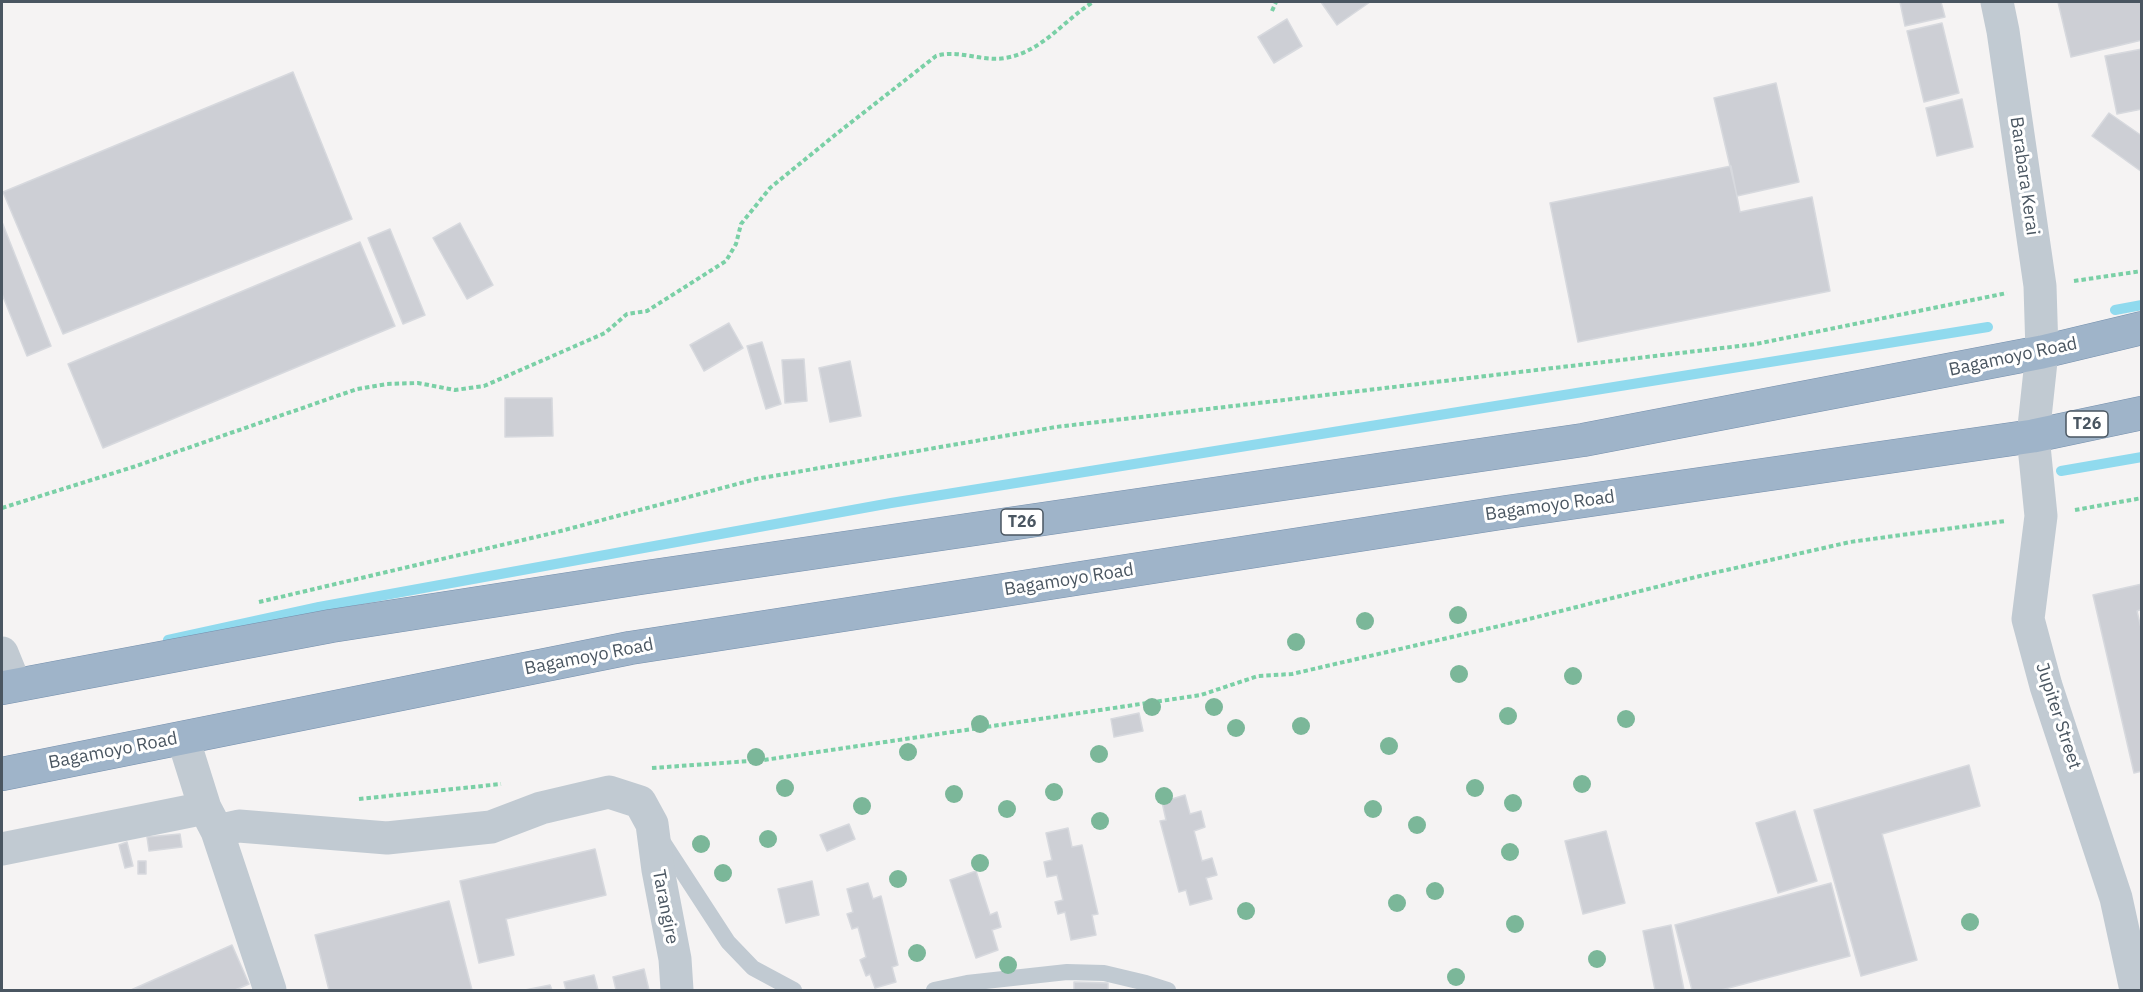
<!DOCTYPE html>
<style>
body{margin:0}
#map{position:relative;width:2143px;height:992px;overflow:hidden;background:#f5f3f3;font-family:"IBM Plex Sans",sans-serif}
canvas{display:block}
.frame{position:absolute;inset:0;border:3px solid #4a5661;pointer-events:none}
</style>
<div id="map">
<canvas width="2143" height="992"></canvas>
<div class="frame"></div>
</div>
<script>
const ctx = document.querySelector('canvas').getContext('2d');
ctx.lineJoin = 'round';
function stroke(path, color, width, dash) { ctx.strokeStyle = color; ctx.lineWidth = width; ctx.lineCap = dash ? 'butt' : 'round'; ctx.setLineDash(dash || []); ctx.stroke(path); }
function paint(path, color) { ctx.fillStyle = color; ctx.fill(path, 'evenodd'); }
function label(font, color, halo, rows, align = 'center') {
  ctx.font = font + ' "IBM Plex Sans",sans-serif'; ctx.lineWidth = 6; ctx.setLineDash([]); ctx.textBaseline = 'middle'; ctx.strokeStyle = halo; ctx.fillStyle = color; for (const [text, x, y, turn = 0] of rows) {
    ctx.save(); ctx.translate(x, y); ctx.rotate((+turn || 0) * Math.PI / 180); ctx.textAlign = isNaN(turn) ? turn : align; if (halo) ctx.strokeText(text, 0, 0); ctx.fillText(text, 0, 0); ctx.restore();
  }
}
const stream = new Path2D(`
 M2115,310l27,-5
 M2061,471l81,-14
 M168,640l151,-33 572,-104 1097,-176`);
const building = new Path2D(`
 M1321,2h49l-33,23z
 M1900,2h41l4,15 -40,9z
 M2058,2h84v38l-71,17z
 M1287,19l15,27 -28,17 -16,-26z
 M1942,23l17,70 -35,9 -17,-71z
 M2142,49v60l-25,5 -12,-58z
 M293,72l59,147 -289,115 -60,-142z
 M1776,83l23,99 -62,14 -23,-98z
 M1962,99l11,48 -36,9 -11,-48z
 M2109,113l33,23v36l-50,-36z
 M1731,166l9,46 72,-15 18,94 -252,51 -28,-139z
 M2,222l49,124 -24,10 -25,-62z
 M460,223l33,62 -26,14 -34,-61z
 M390,229l35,86 -22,9 -35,-86z
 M360,242l35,84 -292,122 -35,-84z
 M729,323l14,25 -39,23 -14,-26z
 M762,342l19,62 -15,5 -19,-63z
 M804,359l3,42 -22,2 -3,-43z
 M850,361l11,55 -31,6 -11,-54z
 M505,398h47l1,38 -48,1z
 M2142,584v25l-5,2 5,21v139l-8,2 -41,-178z
 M1139,713l4,18 -29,6 -3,-18z
 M1969,765l11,41 -98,28 35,126 -56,16 -47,-166z
 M1185,795l5,19 11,-3 4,16 -11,4 8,30 10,-3 5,17 -11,3 6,21 -22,6 -4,-15 -7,2 -19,-71 6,-1 -4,-18z
 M1795,811l22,70 -39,12 -22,-70z
 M849,824l6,15 -28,12 -7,-16z
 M1068,828l4,19 10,-2 16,69 -6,1 4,20 -25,5 -6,-28 -7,2 -3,-12 8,-2 -6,-25 -10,2 -3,-15 8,-2 -6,-27z
 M1606,831l19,72 -42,11 -18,-73z
 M180,834l2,13 -33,4 -2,-14z
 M127,842l6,24 -8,2 -6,-23z
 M595,849l11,46 -100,24 8,36 -35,8 -19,-82z
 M138,861h8v13h-8z
 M976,871l14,44 7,-3 4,15 -9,3 6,20 -22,8 -26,-78z
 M812,881l7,34 -33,8 -8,-34z
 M868,883l5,16 8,-3 17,69 -6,2 4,15 -21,6 -5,-14 -4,2 -6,-16 6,-3 -8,-30 -6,2 -5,-15 6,-2 -6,-23z
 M1831,883l19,73 -129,34h-29l-17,-65z
 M449,901l23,89h-143l-14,-55z
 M1671,925l13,65h-29l-12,-59z
 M232,945l17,39 -14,6h-104z
 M644,969l5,21h-33l-3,-13z
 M594,975l4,15h-32l-2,-8z
 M1074,982l34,1v7h-34z
 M550,985l2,5h-27z`);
const path = new Path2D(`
 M1272,11l4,-9
 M2074,281l68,-10
 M2,508l131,-41 224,-78 30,-5 31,-1 37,7 29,-4 121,-53 22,-19 20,-3 79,-50 10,-17 5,-20 29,-36 65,-53 101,-79c22,-7 46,6 69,2 37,-6 58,-37 88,-56
 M2075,510l67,-12
 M259,602l298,-70 199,-53 300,-52 700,-83 251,-51
 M652,768l112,-8 437,-65 57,-19 34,-2 229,-53 179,-45 150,-34 155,-21
 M359,799l142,-15`);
const service = new Path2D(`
 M661,839l67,103 25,26 41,22
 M934,990l33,-7 100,-11 37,1 42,10 22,7`);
const minor = new Path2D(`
 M1997,2l6,29 37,255 2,66 -9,84 8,80 -13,103 18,67 70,212 20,92
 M2,653l13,32
 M183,738l22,70 12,23 53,159
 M217,831l22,-5 148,12 104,-11 50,-19 68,-16 31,10 12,22 6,46 17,89 2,31
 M2,849l203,-41`);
const trunk = new Path2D(`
 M2,688l329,-62 309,-48 943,-138 459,-88 100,-24
 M2,774l628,-126 877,-136 526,-76 109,-23`);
const trees = [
 [1458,615],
 [1365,621],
 [1296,642],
 [1459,674],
 [1573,676],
 [1152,707],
 [1214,707],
 [1508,716],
 [1626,719],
 [980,724],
 [1301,726],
 [1236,728],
 [1389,746],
 [908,752],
 [1099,754],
 [756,757],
 [1582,784],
 [785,788],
 [1475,788],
 [1054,792],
 [954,794],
 [1164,796],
 [1513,803],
 [862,806],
 [1007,809],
 [1373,809],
 [1100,821],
 [1417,825],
 [768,839],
 [701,844],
 [1510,852],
 [980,863],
 [723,873],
 [898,879],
 [1435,891],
 [1397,903],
 [1246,911],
 [1970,922],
 [1515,924],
 [917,953],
 [1597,959],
 [1008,965],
 [1456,977]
];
const shields = [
 [2087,424,42],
 [1022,522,42]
];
const shieldNames = [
 ["T26",2087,424],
 ["T26",1022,522]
];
const streetNames = [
 ["Barabara Kerai",2024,176,82],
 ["Bagamoyo Road",2013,357,-12],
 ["Bagamoyo Road",1550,506,-8],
 ["Bagamoyo Road",1069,580,-9],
 ["Bagamoyo Road",589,657,-11],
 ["Jupiter Street",2058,716,72],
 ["Bagamoyo Road",113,751,-11],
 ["Tarangire",665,907,79]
];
stroke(stream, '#90daee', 10);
paint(building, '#cdcfd5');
stroke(building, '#d7d9de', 1.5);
stroke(trunk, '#7690ad', 34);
stroke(path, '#7ad0a6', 4, [4.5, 3]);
stroke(service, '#c1cad2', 16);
stroke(minor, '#c1cad2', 33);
stroke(trunk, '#9fb4c9', 33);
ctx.fillStyle = '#7bb799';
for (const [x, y] of trees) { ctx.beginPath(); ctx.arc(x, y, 9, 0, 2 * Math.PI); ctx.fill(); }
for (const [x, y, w] of shields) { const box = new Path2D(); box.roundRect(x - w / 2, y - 13, w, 26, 4.5); ctx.fillStyle = '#fff'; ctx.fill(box); stroke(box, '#4a5661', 1.5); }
label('bold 16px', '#4a5661', null, shieldNames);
label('18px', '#4a5661', '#fff', streetNames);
</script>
